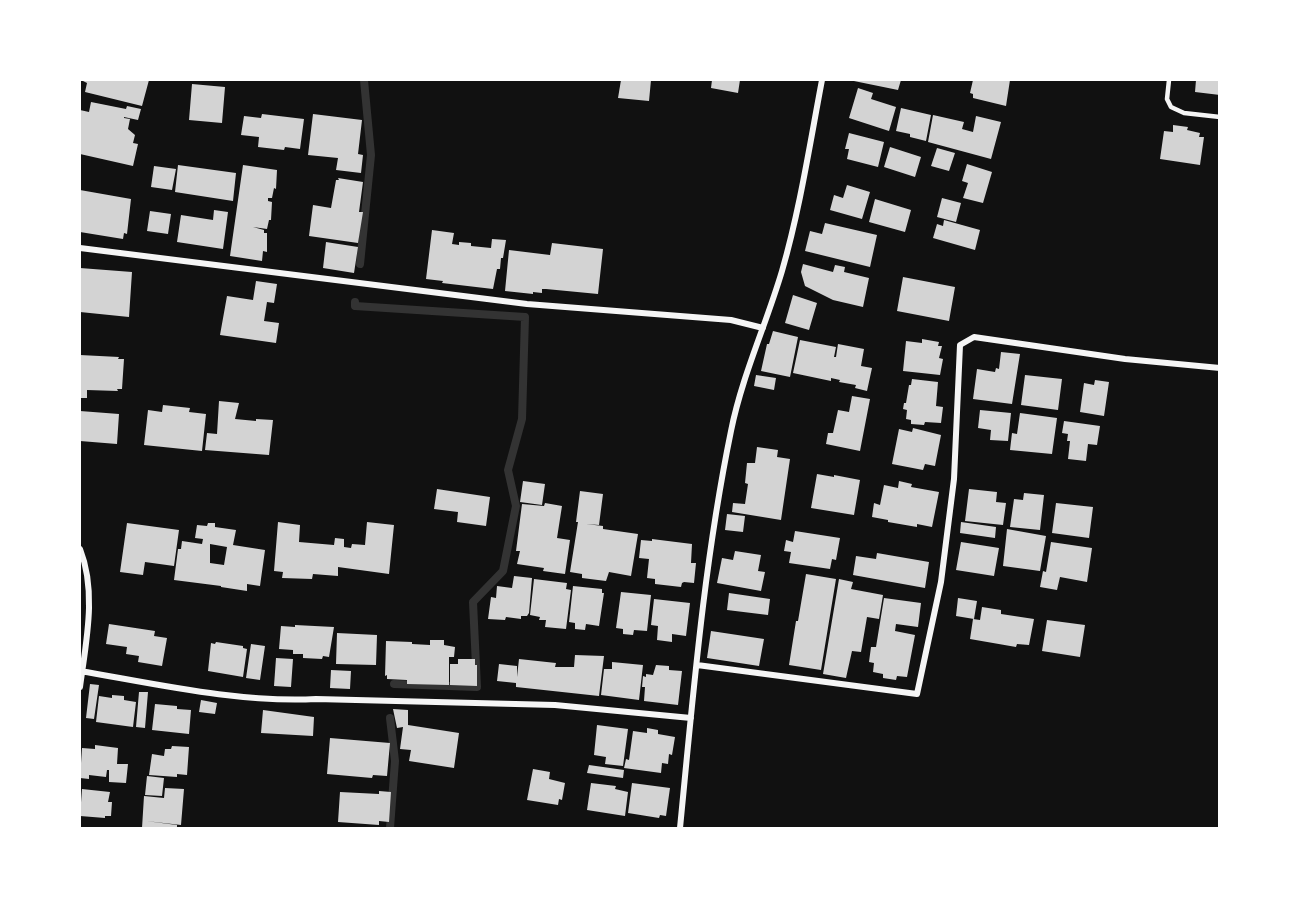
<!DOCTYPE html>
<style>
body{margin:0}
#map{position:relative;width:1299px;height:908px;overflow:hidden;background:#111;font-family:Quicksand,sans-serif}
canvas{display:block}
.frame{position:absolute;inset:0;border:81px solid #fff;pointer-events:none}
</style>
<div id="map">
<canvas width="1299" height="908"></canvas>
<div class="frame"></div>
</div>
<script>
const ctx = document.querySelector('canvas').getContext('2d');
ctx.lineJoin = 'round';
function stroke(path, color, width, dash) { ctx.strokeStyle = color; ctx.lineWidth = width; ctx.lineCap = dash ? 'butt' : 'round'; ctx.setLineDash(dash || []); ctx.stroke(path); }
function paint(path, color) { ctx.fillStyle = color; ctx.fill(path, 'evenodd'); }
const stream = new Path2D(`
 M360,264l11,-109 -7,-75
 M355,302v4l170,11 -3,102 -14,51 8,36 -13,65 -30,31 4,85 -83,-3
 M390,718l5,43 -5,67`);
const building = new Path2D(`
 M83,80h66l-7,26 -57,-14 2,-9 -4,-2z
 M621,80h30l-2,21 -31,-3z
 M712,80h28l-2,13 -27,-5z
 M849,80h52l-3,10z
 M973,80h37l-4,26 -33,-8v-4l-3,-1z
 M1196,80h24v15l-25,-3z
 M192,84l33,3 -3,36 -33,-3z
 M858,88l15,5 -2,6 25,8 -7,24 -40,-13z
 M91,102l35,7 1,-3 14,3 -3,11 -14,-3v1l6,1 -2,10 7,6 -2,8 5,1 -5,22 -53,-12v-44l9,2z
 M901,108l30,7 -5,26 -16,-4v-3l-14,-3z
 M262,114l42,5 -4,30 -15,-2 -1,3 -26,-3 1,-10 -18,-2 3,-19 17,2z
 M313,114l49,6 -4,34 5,1 -2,18 -25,-3 2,-12 -30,-3z
 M933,115l31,7 -2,7 11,3 3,-16 25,6 -10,37 -63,-17z
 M1173,125l15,2 -1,3 13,3 -1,4h5l-4,28 -40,-6 4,-28 9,1z
 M849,133l35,9 -6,25 -31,-8 2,-10h-4z
 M890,147l31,10 -6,20 -31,-10z
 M937,148l18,5 -6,18 -18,-5z
 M967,164l25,8 -9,31 -20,-5 5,-15 -6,-2z
 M178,165l58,8 -3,28 -58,-9z
 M243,165l34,5 -1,19 -2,-1 -2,10h-4v3l4,1 -1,18h-2l-2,9 -14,-2 11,3v3h3v19l-4,-1 -1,10 -32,-5z
 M154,166l22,3 -4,21 -21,-3z
 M338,178l25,4 -4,30h4l-5,31 -49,-7 4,-31 18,3 5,-28h3z
 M847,185l23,7 -8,27 -32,-9 4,-15 9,3z
 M80,190l51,9 -4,35 -3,-1 -1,6 -43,-7z
 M942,198l19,5 -5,19 -19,-5z
 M875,199l36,11 -6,22 -36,-10z
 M214,210l14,2 -5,37 -46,-7 4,-27 32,5z
 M150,211l21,3 -3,20 -21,-3z
 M944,220l36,10 -5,20 -42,-12 4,-14 6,2z
 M825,223l52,12 -7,32 -65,-16 5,-20 12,3z
 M432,230l22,3 -2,11 7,1v-3l12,1v3l20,2 1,-9 14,1 -3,18h-2l-1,11h-3l-4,20 -51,-6 1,-2 -17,-2z
 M326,242l32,5 -4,26 -31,-5z
 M552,243l51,6 -5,45 -52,-5h-4v4l-9,-1v2l-28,-3 4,-41 41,5z
 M803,264l30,8 2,-7 10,2 -1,5 25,6 -6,29 -30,-7 -28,-14 -4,-14z
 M80,268l52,4 -3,45 -49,-5z
 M903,277l52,10 -6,34 -52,-10z
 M256,281l21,3 -3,19 -7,-1 -3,19 15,2 -3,20 -56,-8 7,-39 26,4z
 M793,295l24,8 -8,27 -24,-7z
 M773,331l25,6 -8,40 -29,-6 6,-27h2z
 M922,339l17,3 -1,4h4l-3,12 4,1 -3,16 -37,-4 3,-30 16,2z
 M800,340l36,7 -2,10h2l2,-13 26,5 -3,17 11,2 -5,23 -12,-3 1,-3 -17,-3 1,-2 -9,-2v3l-38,-8z
 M1001,352l19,2 -8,50 -39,-5 4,-30 18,3 1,-4 3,1z
 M80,355l39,2 -1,2h6l-2,30h-5l1,2 -31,-1v8h-7z
 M756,375l20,3 -2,12 -20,-4z
 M1025,375l37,4 -4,31 -37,-5z
 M912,379l26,3 -2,24 7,1 -2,16 -16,-1 -1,3 -13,-1v-4l-5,-1 1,-9 -4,-1 1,-6h2l3,-18h2z
 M1095,380l14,2 -5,34 -24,-4 4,-29 10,2z
 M852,396l18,3 -10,52 -34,-7 2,-11h5l5,-23 11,2z
 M219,401l20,2 -4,16 21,2v-2l17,1 -4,35 -64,-5 2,-17 10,1z
 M163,405l27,3 -1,4 17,2 -4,37 -58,-6 4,-35 14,2z
 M980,410l31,3 -3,28 -18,-1 1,-10 -13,-2z
 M80,411l39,3 -2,30 -37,-3z
 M1020,413l37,5 -5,36 -42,-4 2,-17 5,1z
 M1064,421l36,5 -3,19 -9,-1 -2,17 -18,-2 2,-18h-3l1,-7 -6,-1z
 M913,428l28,7 -6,31 -10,-2 -2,6 -31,-6 7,-35 13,3z
 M757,447l21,3 -1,7 13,2 -9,61 -49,-8 1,-9 12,1 3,-20 -3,-1 2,-20h8z
 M817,474l17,3v-2l26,5 -6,35 -43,-7z
 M523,481l22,3 -3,21 -22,-3z
 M899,481l13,3 -1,3 28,5 -7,35 -15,-3v3l-29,-5v-2l-16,-3 2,-14 6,2 4,-20 14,3z
 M437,489l53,8 -4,29 -29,-4 1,-10 -24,-3z
 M969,489l28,3 -1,10 10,1 -3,22 -38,-4z
 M580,491l23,3 -4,31 -13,-1 17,2v3l35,5 -7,42 -22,-4 -3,9 -24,-3v-4l-12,-2 8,-50h-2z
 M1024,493l20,2 -4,35 -30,-3 4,-28 9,1z
 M545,503l17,3 -5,32 13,2 -5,34 -22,-3 1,-3 -27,-4 3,-13h-4l6,-47 22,2z
 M1056,503l37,4 -4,31 -37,-5z
 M727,514l18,2 -2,16 -18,-2z
 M278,522l22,3 -1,17 35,3 1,-7 9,1v8l7,1 1,-4 13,1 2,-23 27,3 -5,49 -51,-7v9l-25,-2 -1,5 -30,-1 1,-6 -9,-1z
 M961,522l35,5 -1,11 -35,-5z
 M127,523l52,7 -5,36 -29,-4 -2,13 -23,-3z
 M208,523h7v4l21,3 -3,15 32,5 -5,36 -13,-2v7l-26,-4v-1l-47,-6 4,-31h3l1,-8 20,3 1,-5 -8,-1 2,-13 10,1zM210,544l17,3 -3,18 -14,-2z
 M1007,529l39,7 -6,35 -37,-5z
 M795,531l45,7 -4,22 -4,-1 -2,10 -41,-6 2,-11 -7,-1 2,-11 7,2z
 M652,539l40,5 -1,19h5l-2,20 -10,-1 -2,1 -1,4 -26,-3v-5l-8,-1 2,-19 -10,-1 2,-18 11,1z
 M961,542l38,6 -5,28 -38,-6z
 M1051,542l41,6 -5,34 -27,-5 -3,13 -17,-3 3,-16 3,1z
 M735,551l26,4 -3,16 7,1 -4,19 -44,-8 5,-25 11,2z
 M877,553l52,9 -4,26 -72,-13 3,-19 20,3z
 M806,574l30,5 -15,91 -32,-5 7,-44h2z
 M514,576l18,2 -3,35 -2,3h-6v3l-15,-2 -1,3 -17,-1 3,-22 5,1 1,-12 15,2z
 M534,579l33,4 -1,6 5,1 -5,39 -21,-2 1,-7h-7l1,-3 -10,-2z
 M839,579l14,3 -2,7 32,6 -4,24 -12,-2 -6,35 -9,-1 -6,27 -23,-4z
 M573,586l29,3v4h2l-5,33 -13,-2 -1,6 -10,-1v-6l-6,-1z
 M621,592l30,3 -4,36 -13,-1 -1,5 -10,-1v-5l-7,-1z
 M729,593l41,6 -2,16 -41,-5z
 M884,598l37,5 -3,24 -22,-3 -1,7 20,4 -8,42 -10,-1 -1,4 -13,-2v-4l-10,-2 1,-9 -5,-1 2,-15h5z
 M958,598l19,3 -3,18 -18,-3z
 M654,599l36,4 -4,33 -14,-2v8l-15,-2 1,-14 -7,-1z
 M982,607l19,3v4l33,5 -5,26 -12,-1 -1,3 -46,-8 3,-20 7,1z
 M1047,620l38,5 -5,32 -38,-6z
 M109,624l46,7 -1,5 13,2 -5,28 -24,-4 1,-6 -13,-2 1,-7 -21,-3z
 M295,625l39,2 -5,30 -6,-1 -1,3 -19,-1v-4h-10v-4l-14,-1 2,-23 14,1z
 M711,631l53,8 -5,27 -52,-8z
 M337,633l40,2 -1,30 -40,-1z
 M430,640h14v5l11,2 -1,10h-5v28l-42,-1v-4l-20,-1v-4l-2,1 1,-35 26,1v2l18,1z
 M216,642l27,4v2l4,1 -4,28 -35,-6 3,-28 4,1z
 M251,644l14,2 -5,34 -14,-2z
 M575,655l29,1 -5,40 -83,-9v-4l-19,-2 2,-17 18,2v11l2,-18 37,4 -1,4h19z
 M276,658l17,1 -2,28 -17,-1z
 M458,659h17v6h2v21l-27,-1v-21h8z
 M612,662l31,3 -4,35 -38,-5 3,-26h8z
 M656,665l13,1v4l13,1 -4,34 -34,-4 1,-14h-3l1,-11 3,1v-3l7,1z
 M331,670l20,1 -1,18 -20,-1z
 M90,684l9,1 -5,34 -8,-1z
 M139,692h9l-3,36 -9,-1z
 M112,695l12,1v4l12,2 -3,25 -37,-5 3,-26 13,2z
 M201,700l16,3 -2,11 -16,-2z
 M155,704l22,2v3l14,1 -2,24 -37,-4z
 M393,709l15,1v15l51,8 -5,35 -45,-7 2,-11 -11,-1 3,-22 -6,1z
 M263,710l51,7 -1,19 -52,-3z
 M597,725l31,4 -5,37 -18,-2 1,-7 -12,-2z
 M647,728l11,2v4l17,3 -3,18 -3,-1 -1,10 -6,-1 -1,10 -37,-5 2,-9 3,1 4,-29 14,2z
 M330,738l60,5 -3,33 -14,-1 -1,3 -45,-4z
 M95,745l23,3 -1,16h11l-2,19 -17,-1v-12h-2l-1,7 -17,-2v4l-9,-1 2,-30 13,1z
 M172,746l17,1 -2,28 -10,-1v3l-28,-2 3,-21 12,2 1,-7h6z
 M589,765l35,5 -1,8 -36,-5z
 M533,769l17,3 -1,7 16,4 -3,17 -3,-1 -1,6 -31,-5z
 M147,776l17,2 -2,18 -17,-1z
 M591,783l25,3 -1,3 13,3 -3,24 -38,-6z
 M632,783l38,5 -4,28 -6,-1 -1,3 -31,-5z
 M165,788l19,1 -3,36 -35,-4 31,4v3h-35l2,-32 20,2z
 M82,789l28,3 -2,10h4l-1,14h-6v2l-25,-2z
 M379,791l12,1 -2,30 -10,-1v4l-41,-3 2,-30 39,2z`);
const service = new Path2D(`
 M1169,80l-2,19 4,8 13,6 36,4`);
const minor = new Path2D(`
 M80,248l447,56 204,16 32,8
 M80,549c17,43 6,93 0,138
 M697,665l220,29 24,-112 13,-103 6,-134 14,-8 151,22 95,9
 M80,671c76,13 159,32 236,28l239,6 136,13
 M680,828c13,-132 24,-266 51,-397 11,-55 35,-106 51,-160 18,-62 28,-128 40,-191`);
stroke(stream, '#333', 8);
paint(building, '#d3d3d3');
stroke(service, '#f5f5f5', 4.5);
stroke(minor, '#f5f5f5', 6);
</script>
